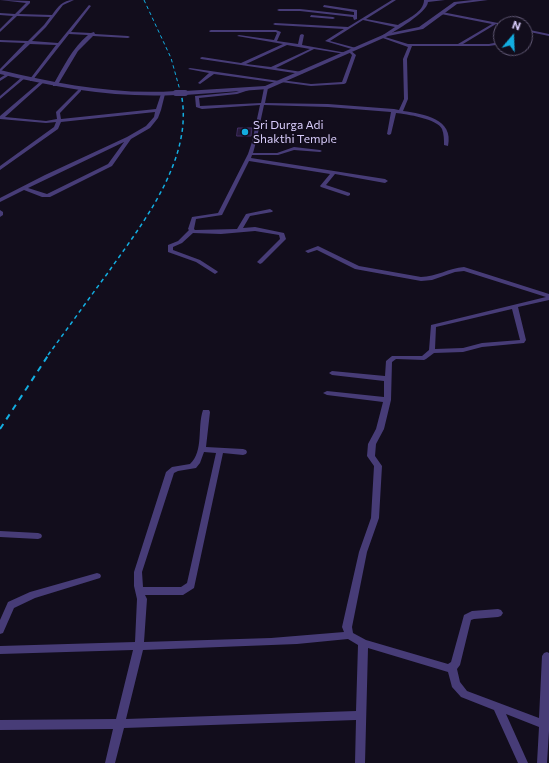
<!DOCTYPE html>
<style>
body{margin:0}
#map{position:relative;width:549px;height:763px;overflow:hidden;background:#120d1c;font-family:Commissioner,sans-serif}
canvas{display:block}
.north{position:absolute;left:493px;top:16px;width:40px;height:40px;box-sizing:border-box;background:#120d1c;border:1px solid #615975;border-radius:50%;rotate:19deg;font-size:11px;font-weight:700;line-height:16px;text-align:center;color:#d8ccfb}
.north::after{content:'';display:block;margin:auto;width:14px;height:18px;background:#13ade0;clip-path:polygon(50% 0,100% 100%,50% 72%,0 100%)}
</style>
<div id="map">
<canvas width="549" height="763"></canvas>
<div class="north">N</div>
</div>
<script>
const ctx = document.querySelector('canvas').getContext('2d');
ctx.lineJoin = 'round';
function paint(path, color) { ctx.fillStyle = color; ctx.fill(path, 'evenodd'); }
function stroke(path, color, width, dash) { ctx.strokeStyle = color; ctx.lineWidth = width; ctx.lineCap = dash ? 'butt' : 'round'; ctx.setLineDash(dash || []); ctx.stroke(path); }
function label(font, color, halo, rows, align = 'center') {
  ctx.font = font + ' Commissioner,sans-serif'; ctx.lineWidth = 3.5; ctx.setLineDash([]); ctx.textBaseline = 'middle'; ctx.strokeStyle = halo; ctx.fillStyle = color; for (const [text, x, y, turn = 0] of rows) {
    ctx.save(); ctx.translate(x, y); ctx.rotate((+turn || 0) * Math.PI / 180); ctx.textAlign = isNaN(turn) ? turn : align; if (halo) ctx.strokeText(text, 0, 0); ctx.fillText(text, 0, 0); ctx.restore();
  }
}
const building = new Path2D(`
 M238,128h14l-1,8h-14z`);
const minor = new Path2D(`
 M0,0l30,1v2l-11,11 33,1c6,-8 10,-15 22,-15l-11,5 -17,22 -14,14 26,2 31,-38 2,1 -20,26 20,1 3,-1 1,2 33,2 2,1 -2,1 -35,-2 -15,15 -21,35h-4v-1c10,-17 19,-37 35,-50l-19,-1 -37,47h-2v-2l26,-34 -26,-1 -30,28v-3l25,-26 -25,-1v-2l28,1 16,-16 6,-8 -33,-1 -17,16v-3l13,-13 -13,-1v-2l15,1 11,-11z
 M392,0h4l-30,19 32,6c9,-6 26,-13 26,-25h21l-17,2c-1,11 -33,29 -43,35l23,7h50l34,-20 -51,-10 1,-2 61,12h-2v1l-5,-1 -33,20h26l5,-1 7,-4v3l-5,3 -7,1h-77l-5,13 1,40 -5,12c21,3 51,8 45,35l-4,-1c0,-5 0,-11 -2,-16 -4,-10 -36,-15 -46,-16l-5,21 -2,1 -2,-1 4,-22 -63,-5 -64,-2 -8,37 -3,11h24l17,-6 26,3 2,1 -2,1 -26,-2 -16,5h-26l-1,3 134,21 3,2 -3,2 -50,-9 -9,11 24,8v2l-2,1 -27,-9 -1,-1 10,-12 -81,-13 -27,54 -26,4 -2,10 1,1 42,-1 9,-15 24,-5 3,2 -1,1 -22,4 -7,12 12,-1 29,6 2,6 -24,24 -2,1 -3,-2 23,-23 -1,-4 -24,-4 -34,3 -28,-1 -11,10 -9,4v3l27,10 17,11 1,1 -3,2 -19,-12 -28,-10v-7l10,-4 11,-11 -1,-1 4,-12 26,-4 30,-59 4,-12 8,-37 -58,4 -6,-2 -1,-11 41,-4 11,-4 2,1v1l-12,4 -38,4 1,8 61,-3 3,-15 2,-1 2,1 -3,15 63,1 66,5 5,1 5,-11 -1,-40 5,-12 -28,-10 15,-10 -32,-7 -33,21 26,7 1,1 -2,1 -30,-9 19,-12 -69,-4 -2,-1 2,-1 73,4z
 M324,5l33,5v9l-3,1 -1,-3 -53,-6h-21l-2,-1 2,-1h21l54,6v-3l-31,-5z
 M311,15l22,2 2,1 -2,1 -23,-2z
 M525,29l24,5v2l-24,-5z
 M211,30h65l5,2 -4,9 21,3 2,-9 2,-1 2,1 -2,10 45,8 -2,1 -31,-5 -38,19 26,4 1,1 -2,1 -100,-15 -1,-1 2,-1 39,6 42,-19 -46,-8 2,-1 35,5 3,-7 -1,-1h-66l-1,-1zM287,45l23,4 -39,18 -25,-3z
 M350,50l6,5 -10,28 -2,1 -33,2 -30,-4 -2,1 -65,-9 -14,10 -2,-1 1,-1 10,-9 -21,-4 2,-1 89,13 2,-1 30,4 31,-2 10,-27 -4,-4z
 M8,73l3,1 -11,7v-3z
 M22,77l3,1 -25,21v-3z
 M41,81l3,1 -39,35 41,4 11,-2 -1,-7 23,-23 2,1v1l-21,22 1,6 95,-10 5,-15 2,-1 2,1 -4,16 -3,8 -8,10 -19,11 -19,27 -62,31h-8l-18,-7 -24,12v-4l45,-23 82,-38 19,-11 8,-9 1,-5 -94,10 -3,7 -58,41v-4l54,-39 2,-5 -10,1 -46,-4v-3zM124,142l-16,22 -61,30 -19,-6z
 M0,210l3,2v3l-3,2z
 M318,246l41,20 62,11c15,0 28,-9 43,-10l85,27v6l-31,7 8,33 -2,3 -42,4 -19,5 -29,1 -8,6 -2,1 -28,-1 -4,3 -1,38 -7,29 -8,15 -1,12 7,10 -3,52 -12,34 -15,75 1,6 13,7 82,24 3,-2 13,-47 8,-4 26,-2 3,1 2,3 -2,3 -3,1 -24,2 -3,1 -11,45 -3,4 3,13 7,9 72,27 3,-62 2,-3 3,-1 2,1v78l-2,32h-10l2,-36 -33,-13 22,49h-10l-24,-53 -33,-13 -9,-10 -4,-15 -80,-24 -3,115h-10l1,-43 -232,8 -9,35h-10l8,-34 -113,1v-10l116,-1 17,-69 -133,4v-8l135,-4 2,-43 -3,-13v-14l32,-100 6,-5 18,-3c14,-13 7,-37 13,-54h6l1,2 -4,35 37,2 3,1 1,2 -1,2 -3,1 -20,-2 -29,135 -11,7h-38l2,4 -3,43 127,-4 73,-6 -2,-5 17,-75 12,-34 3,-52 -7,-10 1,-12 8,-15 7,-27 -56,-7 -4,-2 4,-2 57,6v-16l-52,-6 -3,-2 3,-2 53,5 1,-15 6,-5h30l7,-6 2,-25 115,-28 -82,-26 -9,1 -23,8 -11,1 -66,-12 -38,-19 -9,3 -3,-2zM512,309l8,31 -38,3 -19,5 -28,1 1,-22zM204,452l12,1 -29,130 -6,4h-38l-1,-15 32,-99 4,-2 18,-3 4,-5zM348,639l10,6 -2,66 -230,8 17,-69 154,-6z
 M0,531l38,2 3,1 1,2 -1,2 -3,1 -38,-2z
 M97,573l3,1 1,2 -1,2 -65,20 -21,10 -11,25 -3,1v-14l8,-18 22,-10z`);
const tertiary = new Path2D(`
 M473,0h15l-31,4 -34,25 -35,7 -120,53 -83,6 -3,-2 3,-2 80,-5 120,-52 34,-7 35,-25z
 M0,70c59,14 115,25 176,21l3,2 -3,2c-61,3 -117,-7 -176,-21z`);
const railFar2 = new Path2D(`
 M144,0l27,58 10,36`);
const railFar1 = new Path2D(`
 M48,355c20,-27 39,-54 59,-81 35,-50 88,-116 74,-181`);
const rail = new Path2D(`
 M0,429l49,-75`);
const tertiaryBridgeFar1 = new Path2D(`
 M176,93h9`);
const tertiaryBridge = new Path2D(`
 M176,93h9`);
const markers = [
 [245,132,4,"#13ade0"]
];
const farPoinames = [
 ["Sri Durga Adi",253,125],
 ["Shakthi Temple",253,139]
];
paint(building, '#261b3b');
stroke(building, '#422f65', 1);
paint(minor, '#473c77');
paint(tertiary, '#473c77');
stroke(railFar2, '#13ade0', 1, [3.5, 3]);
stroke(railFar1, '#13ade0', 1.5, [4, 3.5]);
stroke(rail, '#13ade0', 2, [6, 5.5]);
stroke(tertiaryBridgeFar1, '#473c77', 5);
stroke(tertiaryBridge, '#473c77', 6);
for (const [x, y, r, color] of markers) { const dot = new Path2D(); dot.arc(x, y, r, 0, 2 * Math.PI); ctx.fillStyle = color; ctx.fill(dot); stroke(dot, '#120d1c', 1.5); }
label('12px', '#d8ccfb', '#120d1c', farPoinames, 'left');
</script>
